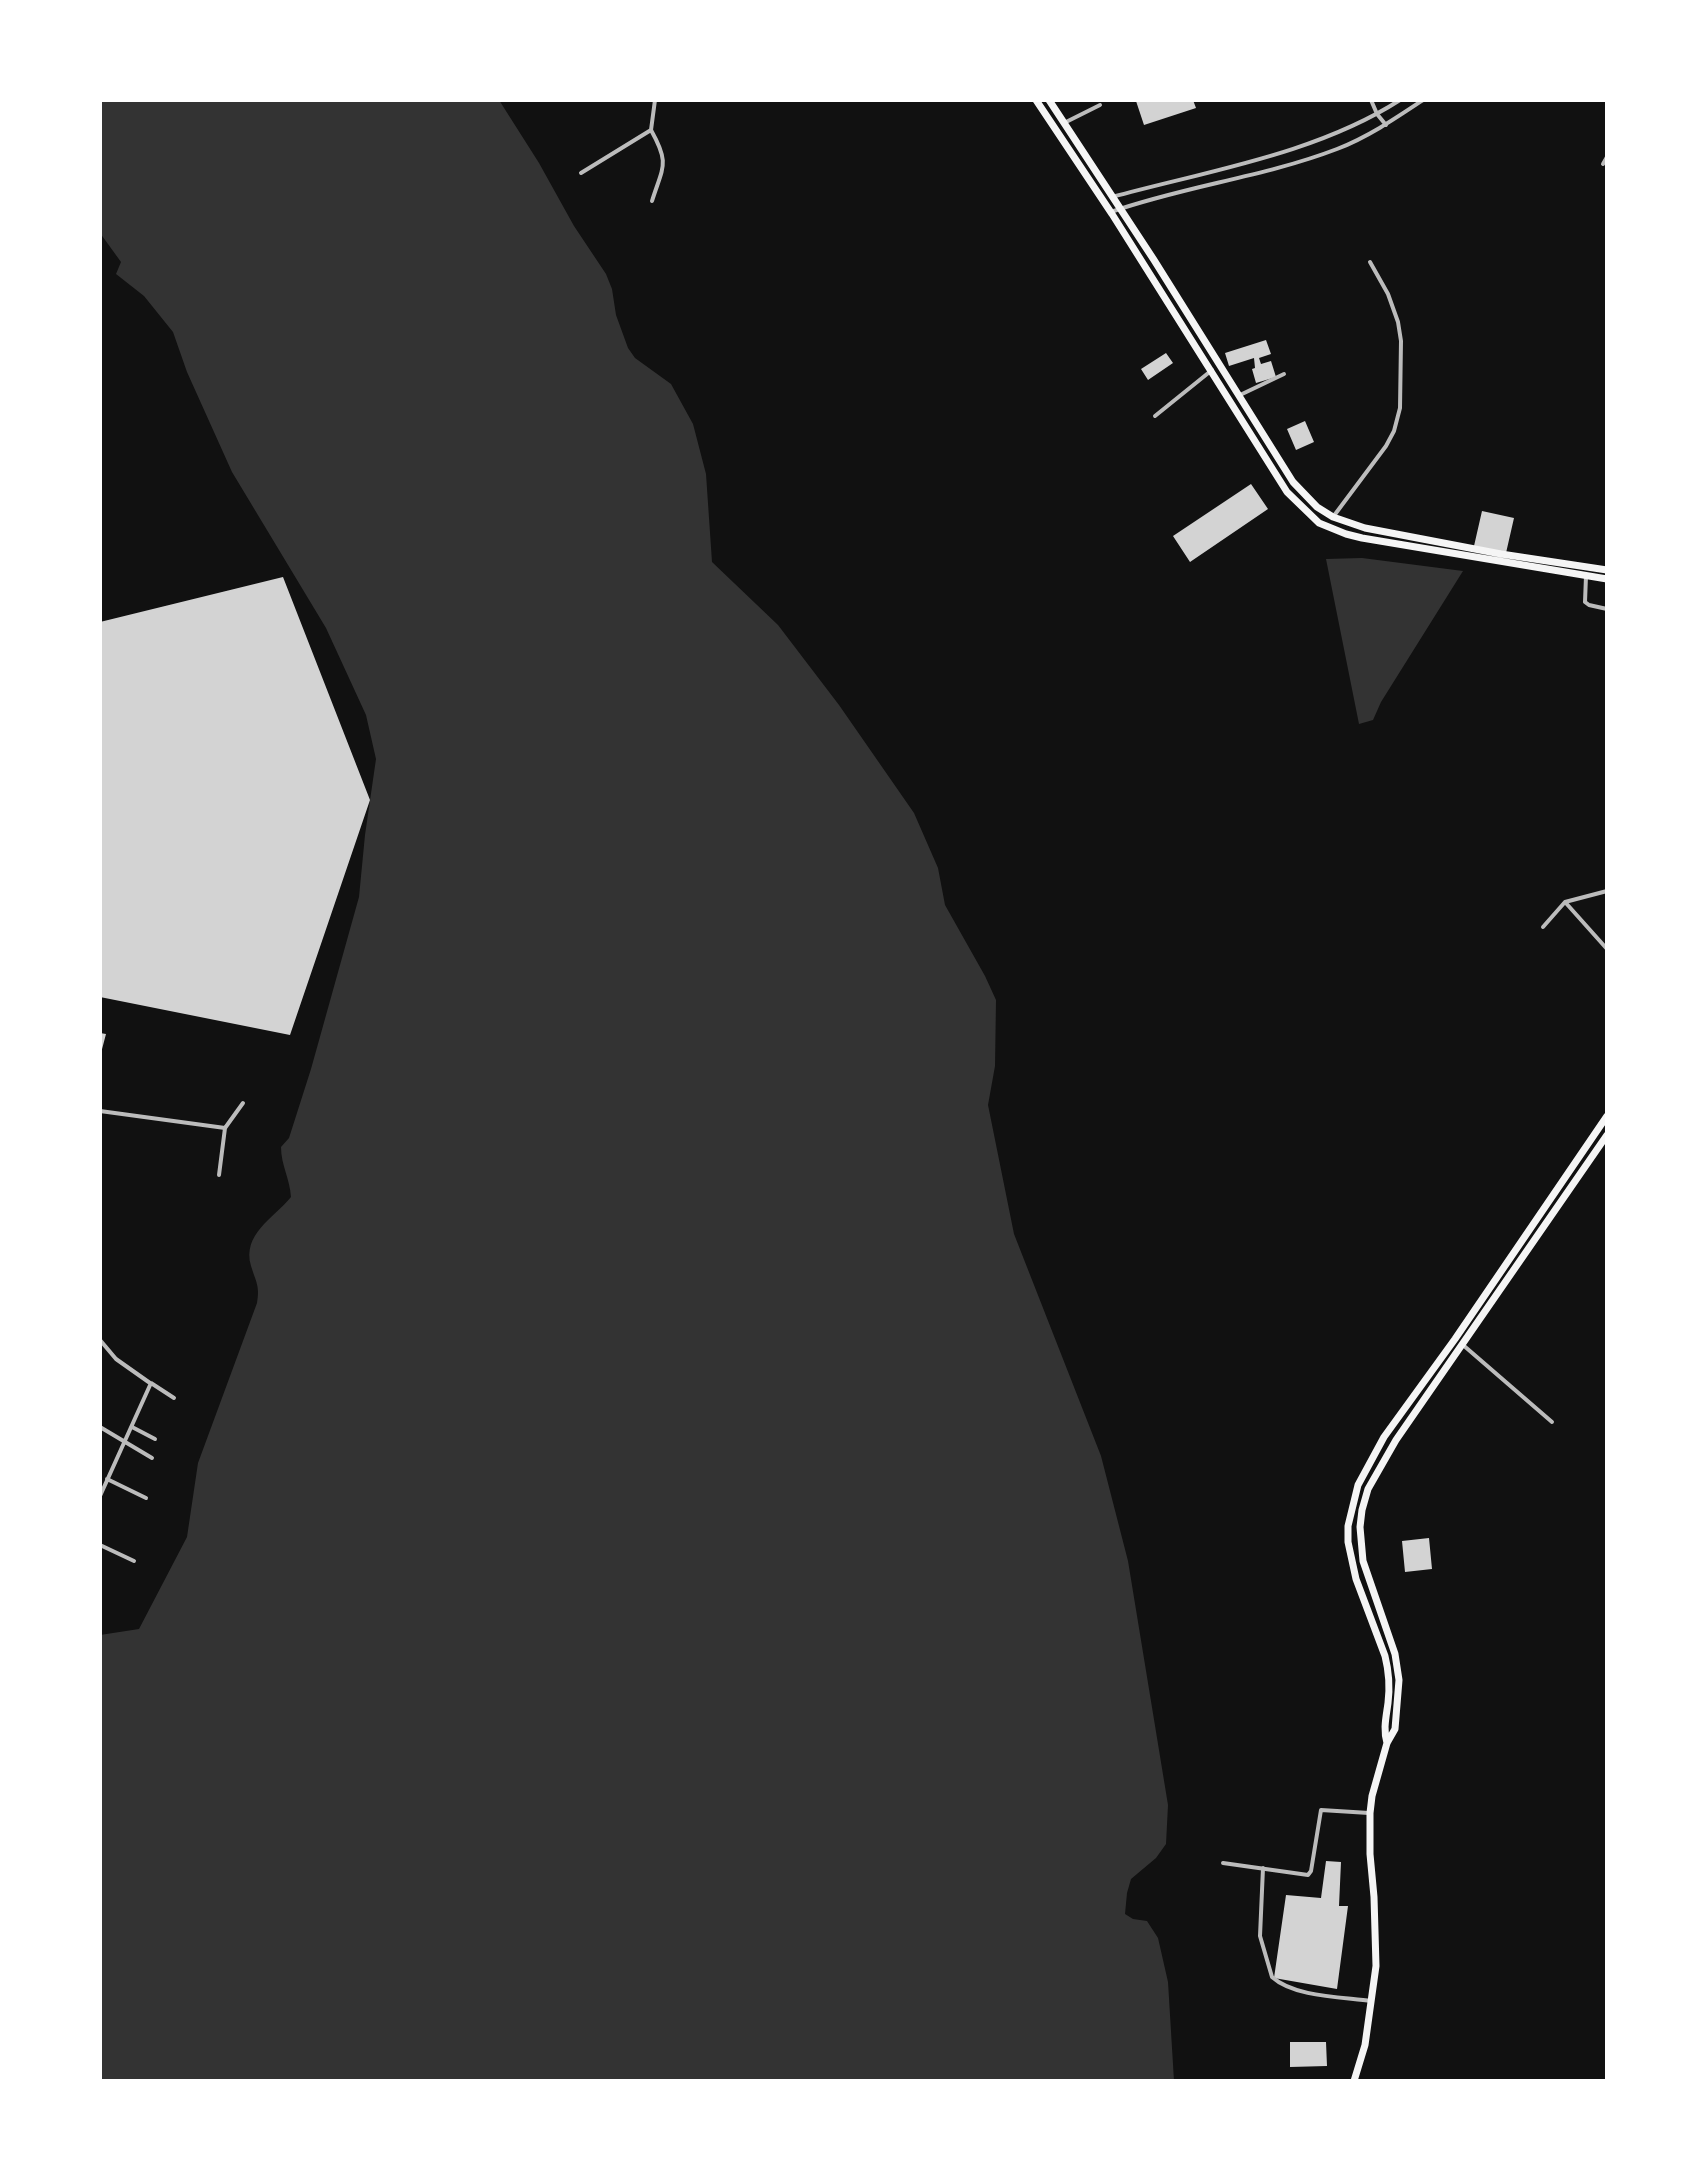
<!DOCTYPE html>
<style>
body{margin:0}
#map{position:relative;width:1707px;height:2181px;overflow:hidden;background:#111;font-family:Montserrat,sans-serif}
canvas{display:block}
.frame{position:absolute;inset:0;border:102px solid #fff;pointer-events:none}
</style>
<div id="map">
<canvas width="1707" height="2181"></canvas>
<div class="frame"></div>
</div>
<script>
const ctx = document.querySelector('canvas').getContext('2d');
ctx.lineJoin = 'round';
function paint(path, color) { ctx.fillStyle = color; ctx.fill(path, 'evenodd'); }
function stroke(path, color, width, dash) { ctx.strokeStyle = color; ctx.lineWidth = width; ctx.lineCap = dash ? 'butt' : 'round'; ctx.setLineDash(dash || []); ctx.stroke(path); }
const water = new Path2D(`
 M100,100h399l40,63 35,63 32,48 6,15 4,26 12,33 7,10 36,26 22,40 13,50 6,88 66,63 61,80 75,108 24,55 7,37 40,71 11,24 -1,66 -7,39 26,129 87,222 27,105 40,244 -2,39 -10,14 -25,21 -4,14 -2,21 8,5 14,2 11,17 10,44 6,99h-1074v-446l39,-6 48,-92 11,-74 59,-160c3,-17 -1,-21 -6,-37 -9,-32 22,-47 40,-69 -1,-18 -10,-32 -10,-50l8,-9 22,-69 48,-172 6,-62 11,-76 -10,-44 -40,-87 -94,-156 -45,-100 -14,-40 -29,-36 -28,-22 5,-12 -21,-29z
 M1362,558l101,13 -82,131 -8,18 -14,4 -33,-165z`);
const building = new Path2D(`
 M1140,100h53l3,8 -52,17 -8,-24z
 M1266,340l5,14 -12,4 2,6 10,-3 5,16 -20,6 -4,-14 3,-1 -1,-10 -25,8 -4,-13z
 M1166,353l7,10 -25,17 -7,-11z
 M1305,421l9,21 -18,8 -9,-21z
 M1251,484l17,25 -78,53 -17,-26z
 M1482,511l32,7 -8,35 -32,-7z
 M283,577l87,223 -80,235 -190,-38v-375z
 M100,1033l6,1 -5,19h-1z
 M1429,1538l3,31 -27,3 -3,-31z
 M1326,1861l15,1 -2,44h9l-11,83 -63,-11 12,-83 35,3z
 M1290,2042h36l1,24 -37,1z`);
const minor = new Path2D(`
 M1371,100l6,14 9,11
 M1064,123l36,-18
 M651,130l4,-30
 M1603,164l4,-7
 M581,173l70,-43c19,34 12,36 1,71
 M1112,197c95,-26 204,-43 288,-97
 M1111,212c74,-26 153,-35 226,-63 31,-12 59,-31 86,-49
 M1240,395l44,-21
 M1155,416l57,-46
 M1333,517l53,-71 8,-15 6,-23 1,-67 -3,-19 -10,-28 -18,-32
 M1586,576l-1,26 4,3 18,4
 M1565,902l42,47
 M1543,927l22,-25 42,-11
 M100,1111l125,17
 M219,1175l6,-47 18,-25
 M100,1340l16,19 34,24
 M1463,1345l89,77
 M100,1427l52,31
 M132,1427l23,12
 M107,1479l39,19
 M100,1496l51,-113 23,15
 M100,1545l34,16
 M1223,1863l85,12 3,-4 10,-61 48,3
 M1263,1868l-3,68 12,41c22,20 70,20 99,24`);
const trunk = new Path2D(`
 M1036,100l76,114 175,278 32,31 27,11 16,4 245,41
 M1049,100l105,160 139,222 24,25 16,10 32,11 136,26 106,16
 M1387,1743c-4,-14 -1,-25 1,-40 2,-16 1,-31 -3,-47l-29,-77 -8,-37v-16l10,-41 26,-48 71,-98 152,-223
 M1354,2081l11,-36 11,-79 -2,-69 -4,-43v-41l2,-17 15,-53 8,-14 4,-49 -4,-26 -32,-93 -3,-34 2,-17 6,-21 28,-49 211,-305`);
paint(water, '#333');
paint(building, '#d3d3d3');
stroke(minor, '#bcbcbc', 4);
stroke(trunk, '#f5f5f5', 7);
</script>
